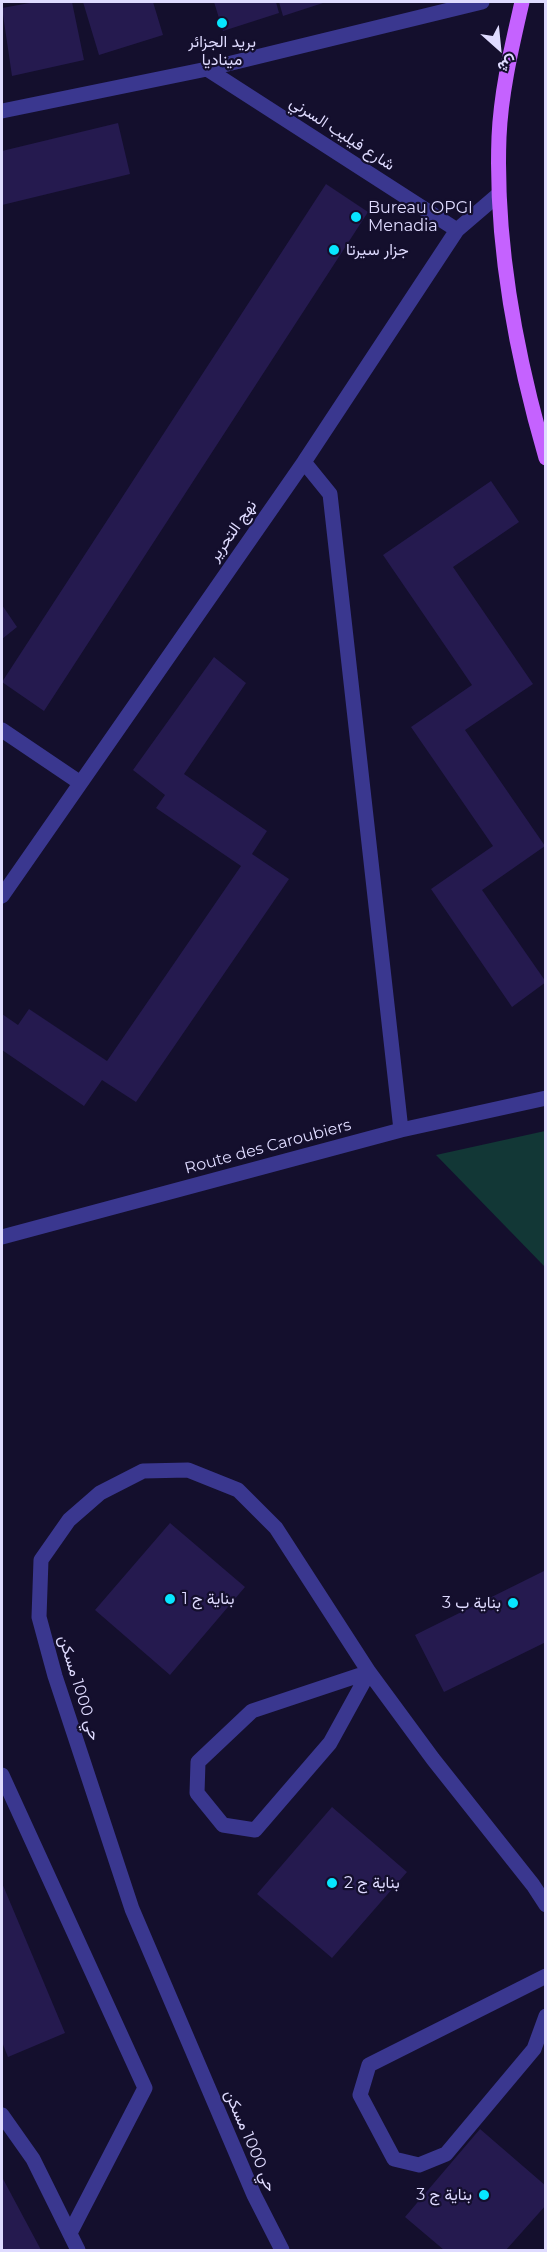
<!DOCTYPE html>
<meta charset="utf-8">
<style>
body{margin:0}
#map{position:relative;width:547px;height:2252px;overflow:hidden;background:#140f2d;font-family:Montserrat,Vazirmatn,sans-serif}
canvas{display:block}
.frame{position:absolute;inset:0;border:3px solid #dfdbff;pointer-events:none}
.north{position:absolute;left:469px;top:18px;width:60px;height:60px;-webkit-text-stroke:4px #140f2d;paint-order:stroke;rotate:153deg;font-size:16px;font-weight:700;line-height:24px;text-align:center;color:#dfdbff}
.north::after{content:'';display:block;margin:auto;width:21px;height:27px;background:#dfdbff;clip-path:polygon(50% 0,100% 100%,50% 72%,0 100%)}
</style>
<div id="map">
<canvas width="547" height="2252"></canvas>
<div class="frame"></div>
<div class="north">ش</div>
</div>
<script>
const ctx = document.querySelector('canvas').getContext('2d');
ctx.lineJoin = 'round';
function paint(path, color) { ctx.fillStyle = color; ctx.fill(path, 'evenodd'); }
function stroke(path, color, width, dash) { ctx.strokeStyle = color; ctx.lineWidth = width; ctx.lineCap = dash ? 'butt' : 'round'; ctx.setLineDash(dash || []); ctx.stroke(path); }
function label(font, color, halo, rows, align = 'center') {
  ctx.font = font + ' Montserrat,Vazirmatn,sans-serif'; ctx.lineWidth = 4.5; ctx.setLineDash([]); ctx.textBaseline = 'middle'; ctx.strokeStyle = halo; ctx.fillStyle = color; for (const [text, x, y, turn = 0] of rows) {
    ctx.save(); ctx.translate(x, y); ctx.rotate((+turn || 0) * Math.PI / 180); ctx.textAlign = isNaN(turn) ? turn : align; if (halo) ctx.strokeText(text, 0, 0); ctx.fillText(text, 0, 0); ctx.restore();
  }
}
const green = new Path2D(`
 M545,1131h1l-1,136 -109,-112z`);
const building = new Path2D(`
 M35,2h37l12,58 -72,16 -10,-68z
 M83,2h70l10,33 -64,20z
 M214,2h62l3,11 -56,18z
 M279,2h47l-43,14z
 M118,123l12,51 -128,31v-54z
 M326,184l42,28 -324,499 -42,-29z
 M491,481l28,41 -66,45 80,117 -68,46 80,116 -63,44 64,92 -34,25 -81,-118 62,-43 -82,-119 61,-42 -89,-130z
 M2,605l15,22 -15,12z
 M214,657l32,26 -62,91 83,57 -15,23 37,25 -153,223 -34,-22 -18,26 -82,-56v-36l16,11 11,-16 78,52 134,-195 -85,-58 9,-13 -32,-25z
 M170,1523l75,64 -75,88 -75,-65z
 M546,1570v72l-102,50 -29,-57z
 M332,1807l75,65 -75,86 -75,-64z
 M2,1883l63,150 -57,24 -6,-15z
 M480,2129l66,57v19l-40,45h-62l-39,-33z
 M2,2177l39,73h-39z`);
const minor = new Path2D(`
 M207,69l250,161
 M2,111l205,-42 275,-67
 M304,462l26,32 71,636
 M2,730l77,52
 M2,896l302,-434 153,-232 42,-36
 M2,1237l399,-107 145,-32
 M369,1672l-39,71 -75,87 -32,-5 -26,-32 1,-31 54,-51z
 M2,1775l143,313 -75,145
 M546,1976l-177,89 -9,30 34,64 25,6 27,-11 88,-105 12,-33
 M2,2115l31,44 45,91
 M282,2250l-28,-55 -122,-286 -77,-233 -16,-59 2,-57 28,-40 31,-27 43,-22 45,-1 50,20 38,38 93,144 64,87 100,126 13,20`);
const major = new Path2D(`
 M522,2c-10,44 -21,89 -23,135 -4,107 17,218 47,321`);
const markers = [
 [222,23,6,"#07e6ff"],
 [356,217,6,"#07e6ff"],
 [334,250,6,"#07e6ff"],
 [170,1599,6,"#07e6ff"],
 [513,1603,6,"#07e6ff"],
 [332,1883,6,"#07e6ff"],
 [484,2195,6,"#07e6ff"]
];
const poiNames = [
 ["بريد الجزائر",222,42,"center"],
 ["ميناديا",222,60,"center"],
 ["Bureau OPGI",368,208],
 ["Menadia",368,226],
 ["جزار سيرتا",346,250],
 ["بناية ج 1",182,1599],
 ["بناية ب 3",501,1603,"right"],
 ["بناية ج 2",344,1883],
 ["بناية ج 3",472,2195,"right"]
];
const streetNames = [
 ["شارع فيليب السرني",342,134,33],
 ["نهج التحرير",233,531,-55],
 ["Route des Caroubiers",268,1147,-15],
 ["حي 1000 مسكن",79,1688,73],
 ["حي 1000 مسكن",250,2141,67]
];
paint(green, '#123736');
paint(building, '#251a4f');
stroke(minor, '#3a378f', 15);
stroke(major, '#c562ff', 15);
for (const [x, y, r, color] of markers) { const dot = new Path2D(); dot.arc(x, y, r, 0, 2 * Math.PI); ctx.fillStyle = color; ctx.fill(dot); stroke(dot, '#140f2d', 2); }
label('16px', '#dfdbff', '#140f2d', poiNames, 'left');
label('16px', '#dfdbff', '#140f2d', streetNames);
</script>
